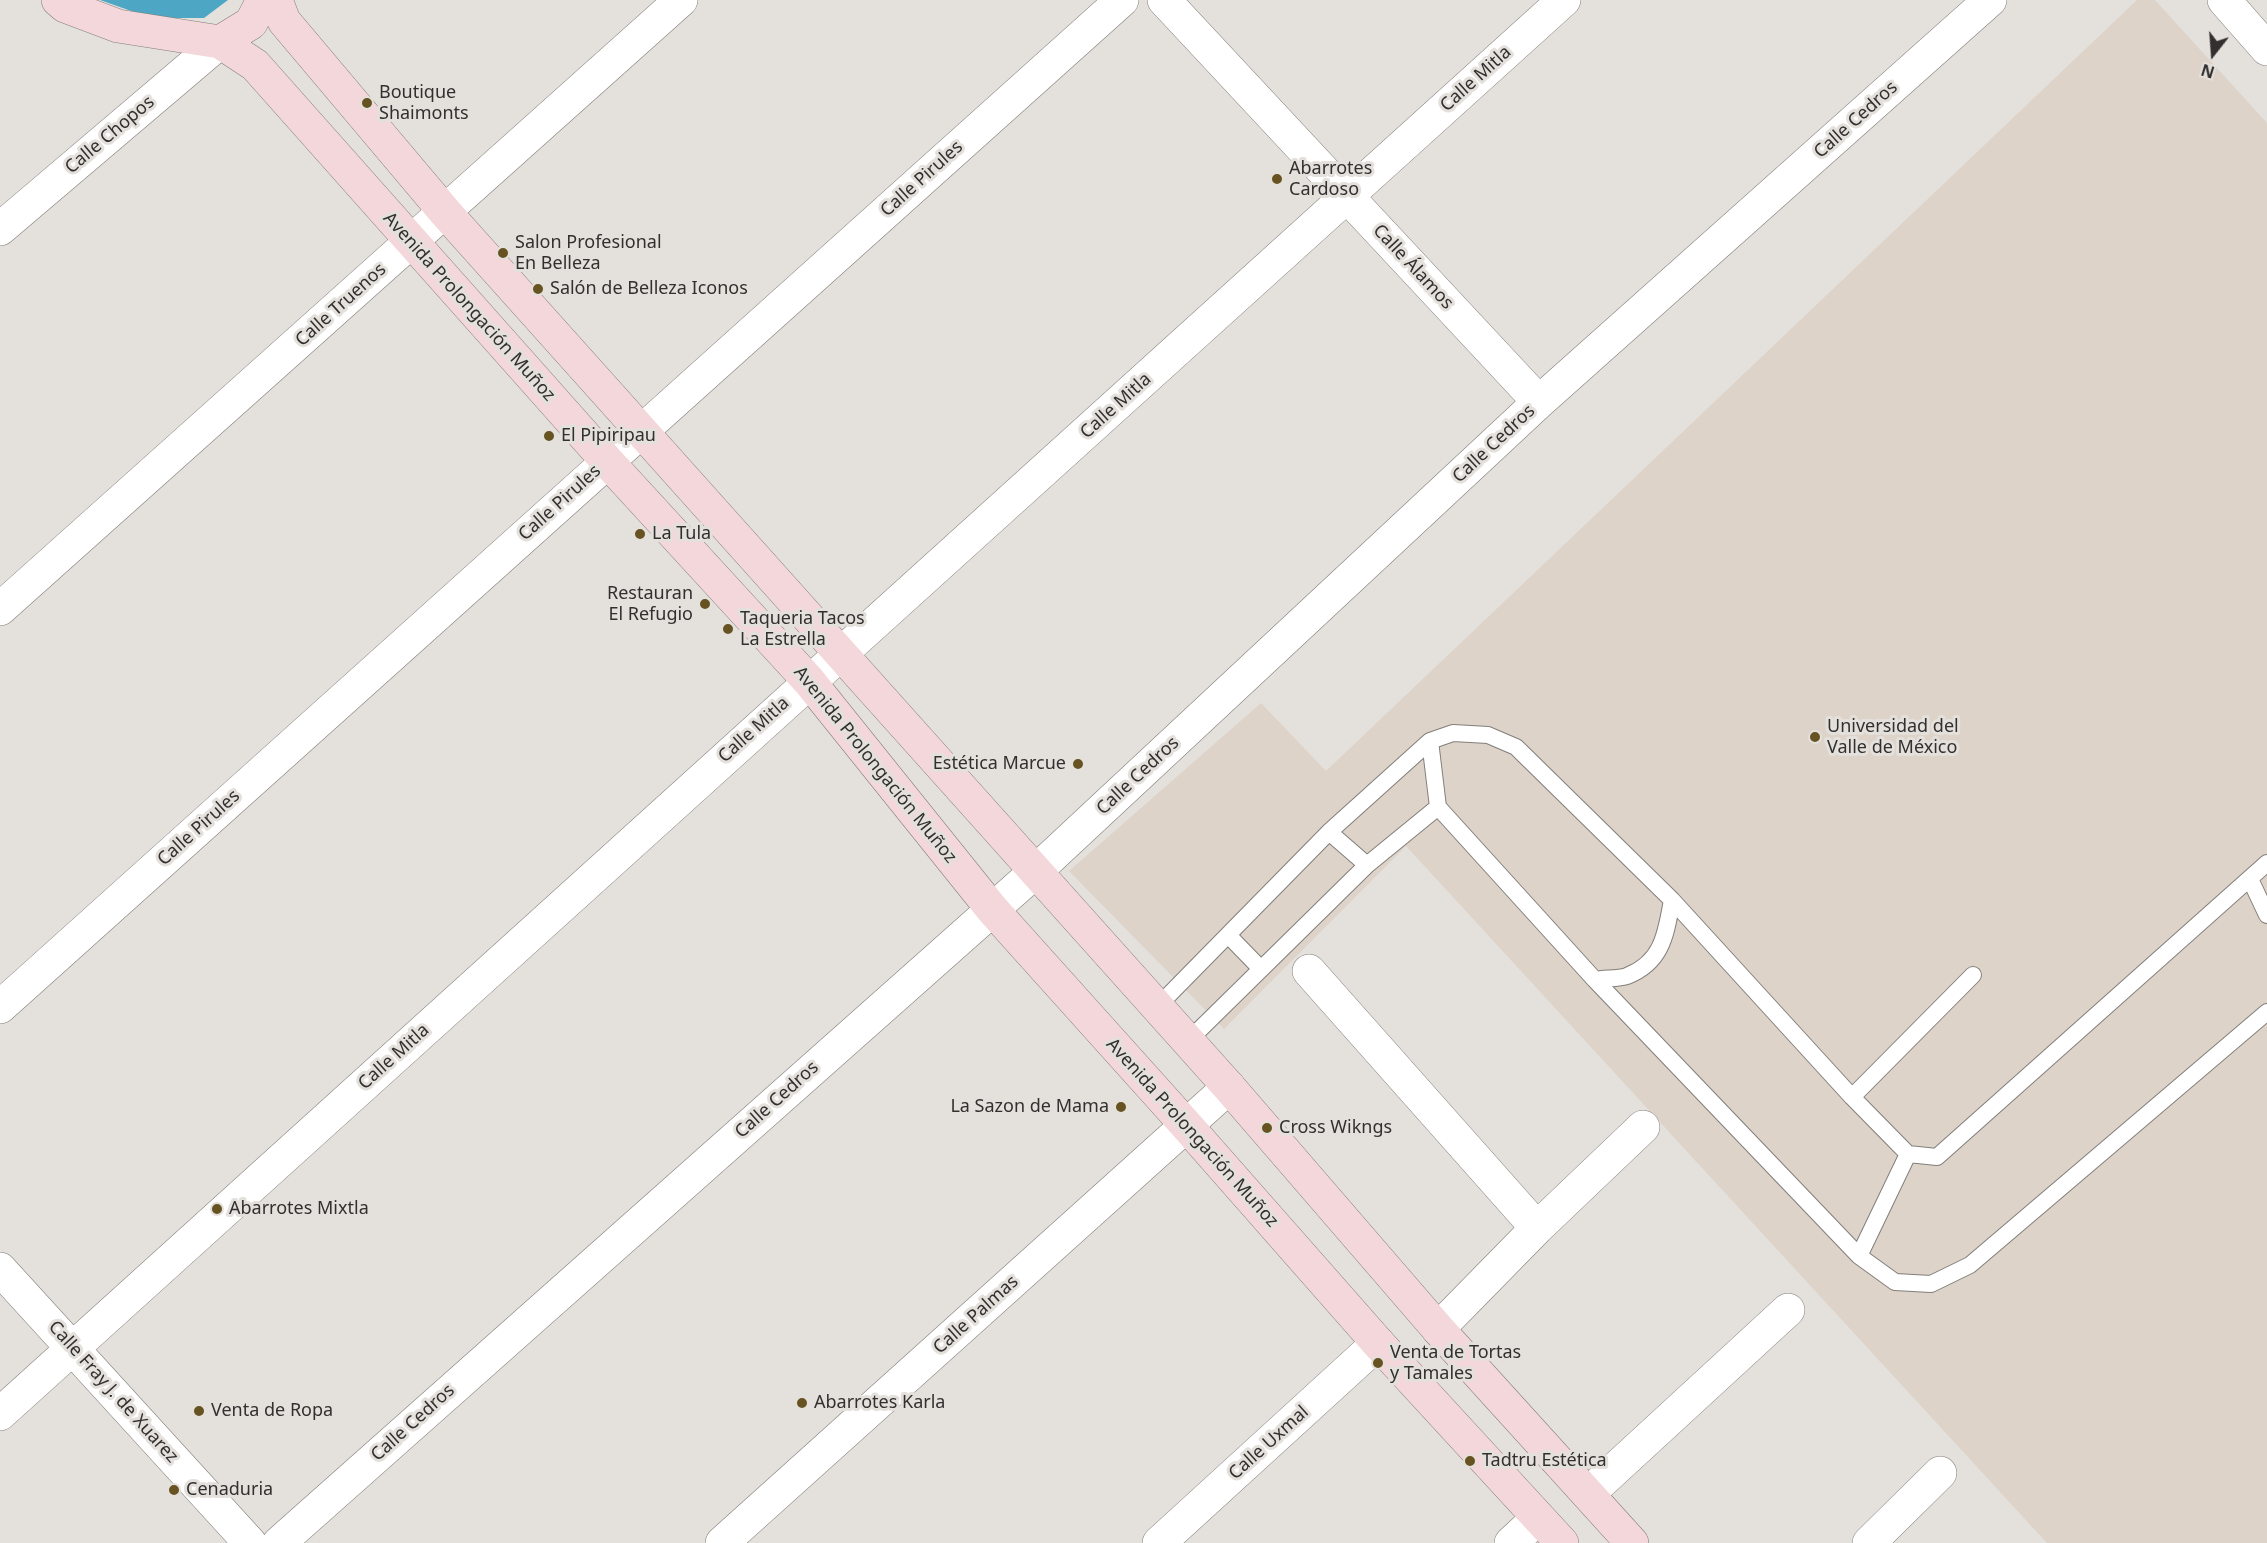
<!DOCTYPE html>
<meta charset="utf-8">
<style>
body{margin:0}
#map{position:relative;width:2267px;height:1543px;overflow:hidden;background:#e4e0dc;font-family:"Noto Sans",sans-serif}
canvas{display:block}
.north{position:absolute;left:2183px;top:24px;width:60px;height:60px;-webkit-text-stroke:4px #e4e0dc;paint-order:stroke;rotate:197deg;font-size:16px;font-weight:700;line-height:24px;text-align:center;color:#32302f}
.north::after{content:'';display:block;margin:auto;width:21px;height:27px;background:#32302f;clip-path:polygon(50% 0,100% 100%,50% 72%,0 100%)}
</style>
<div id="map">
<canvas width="2267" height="1543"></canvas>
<div class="north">N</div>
</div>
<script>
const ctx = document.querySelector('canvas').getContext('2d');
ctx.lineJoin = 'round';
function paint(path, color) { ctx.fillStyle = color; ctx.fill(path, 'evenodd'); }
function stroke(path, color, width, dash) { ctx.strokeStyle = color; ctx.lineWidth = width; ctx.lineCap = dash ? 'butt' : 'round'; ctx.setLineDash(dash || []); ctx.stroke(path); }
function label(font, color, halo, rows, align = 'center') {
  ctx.font = font + ' "Noto Sans",sans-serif'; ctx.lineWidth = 6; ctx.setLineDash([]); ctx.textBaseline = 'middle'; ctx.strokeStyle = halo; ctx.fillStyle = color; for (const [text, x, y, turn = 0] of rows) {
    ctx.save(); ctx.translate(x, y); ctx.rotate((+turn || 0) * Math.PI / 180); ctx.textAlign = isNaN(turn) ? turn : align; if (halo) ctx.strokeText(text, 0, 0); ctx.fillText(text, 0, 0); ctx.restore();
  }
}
const built = new Path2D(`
 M2137,0h18l112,123v1420h-220l-641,-697 -182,183 -155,-158 192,-168 65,68z`);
const water = new Path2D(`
 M100,0h128l-24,18h-53z`);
const lane = new Path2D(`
 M1430,741l8,66
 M1329,832l38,33
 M2250,879l17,36
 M1228,935l33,34
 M1595,980c10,-2 23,-1 32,-4 36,-14 39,-43 45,-76
 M1157,1007l172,-175 101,-91 23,-8 35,2 28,12 156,153 180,197 56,57 29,3 330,-294
 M1188,1041l179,-176 71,-58 157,173 264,276 36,26 36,2 39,-19 297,-253
 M1852,1097l121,-122
 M1859,1256l49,-102`);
const street = new Path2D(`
 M1164,0l375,402
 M2224,0l43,49
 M0,229l220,-187
 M0,609l681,-609
 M1309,971l228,257
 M0,1007l1122,-1007
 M0,1269l250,274
 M1438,1329l99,-101 106,-101
 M0,1414l1564,-1414
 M1588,1494l200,-184
 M279,1543l757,-672 503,-469 451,-402
 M722,1543l507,-456
 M1159,1543l219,-200
 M1511,1543l27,-25
 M1869,1543l71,-70`);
const secondary = new Path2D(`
 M58,0l7,6 53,20 102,16 35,23 352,396 202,220 183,228 195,217 191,217 184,200
 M276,0l8,21 161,191 784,875 209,242 194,214
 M220,42l31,-19 12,-23`);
const markers = [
 [367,103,6,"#675321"],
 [1277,179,6,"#675321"],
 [503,253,6,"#675321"],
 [538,289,6,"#675321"],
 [549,436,6,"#675321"],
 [640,534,6,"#675321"],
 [705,604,6,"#675321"],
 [728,629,6,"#675321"],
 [1815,737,6,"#675321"],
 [1078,764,6,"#675321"],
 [1121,1107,6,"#675321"],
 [1267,1128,6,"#675321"],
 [217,1209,6,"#675321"],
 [1378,1363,6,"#675321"],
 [802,1403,6,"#675321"],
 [199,1411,6,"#675321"],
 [1470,1461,6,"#675321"],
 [174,1490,6,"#675321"]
];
const streetNames = [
 ["Calle Mitla",1476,79,-42],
 ["Calle Cedros",1856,120,-42],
 ["Calle Chopos",110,135,-40],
 ["Calle Pirules",922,179,-42],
 ["Calle Álamos",1413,267,47],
 ["Calle Truenos",341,305,-42],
 ["Avenida Prolongación Muñoz",469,307,48],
 ["Calle Mitla",1116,406,-42],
 ["Calle Cedros",1494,444,-43],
 ["Calle Pirules",560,503,-42],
 ["Calle Mitla",754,730,-42],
 ["Avenida Prolongación Muñoz",875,765,51],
 ["Calle Cedros",1138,776,-43],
 ["Calle Pirules",199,828,-42],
 ["Calle Mitla",394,1057,-42],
 ["Calle Cedros",777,1100,-42],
 ["Avenida Prolongación Muñoz",1192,1133,48],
 ["Calle Palmas",976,1315,-42],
 ["Calle Fray J. de Xuarez",113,1392,48],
 ["Calle Cedros",413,1423,-42],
 ["Calle Uxmal",1269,1443,-42]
];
const poiNames = [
 ["Boutique",379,93],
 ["Shaimonts",379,114],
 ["Abarrotes",1289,169],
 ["Cardoso",1289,190],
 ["Salon Profesional",515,243],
 ["En Belleza",515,264],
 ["Salón de Belleza Iconos",550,289],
 ["El Pipiripau",561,436],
 ["La Tula",652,534],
 ["Restauran",693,594,"right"],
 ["El Refugio",693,615,"right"],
 ["Taqueria Tacos",740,619],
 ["La Estrella",740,640],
 ["Universidad del",1827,727],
 ["Valle de México",1827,748],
 ["Estética Marcue",1066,764,"right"],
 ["La Sazon de Mama",1109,1107,"right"],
 ["Cross Wikngs",1279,1128],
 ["Abarrotes Mixtla",229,1209],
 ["Venta de Tortas",1390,1353],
 ["y Tamales",1390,1374],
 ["Abarrotes Karla",814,1403],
 ["Venta de Ropa",211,1411],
 ["Tadtru Estética",1482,1461],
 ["Cenaduria",186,1490]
];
paint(built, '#ddd3c9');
paint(water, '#4da6c4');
stroke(lane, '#827e7a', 18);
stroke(street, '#827e7a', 34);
stroke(secondary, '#827e7a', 34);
stroke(lane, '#fff', 16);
stroke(street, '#fff', 33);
stroke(secondary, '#f3d7da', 33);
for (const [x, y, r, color] of markers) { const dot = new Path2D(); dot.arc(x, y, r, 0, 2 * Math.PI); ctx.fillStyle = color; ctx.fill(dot); stroke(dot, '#e4e0dc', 2); }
label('18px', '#32302f', '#e4e0dc', streetNames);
label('18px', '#32302f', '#e4e0dc', poiNames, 'left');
</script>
